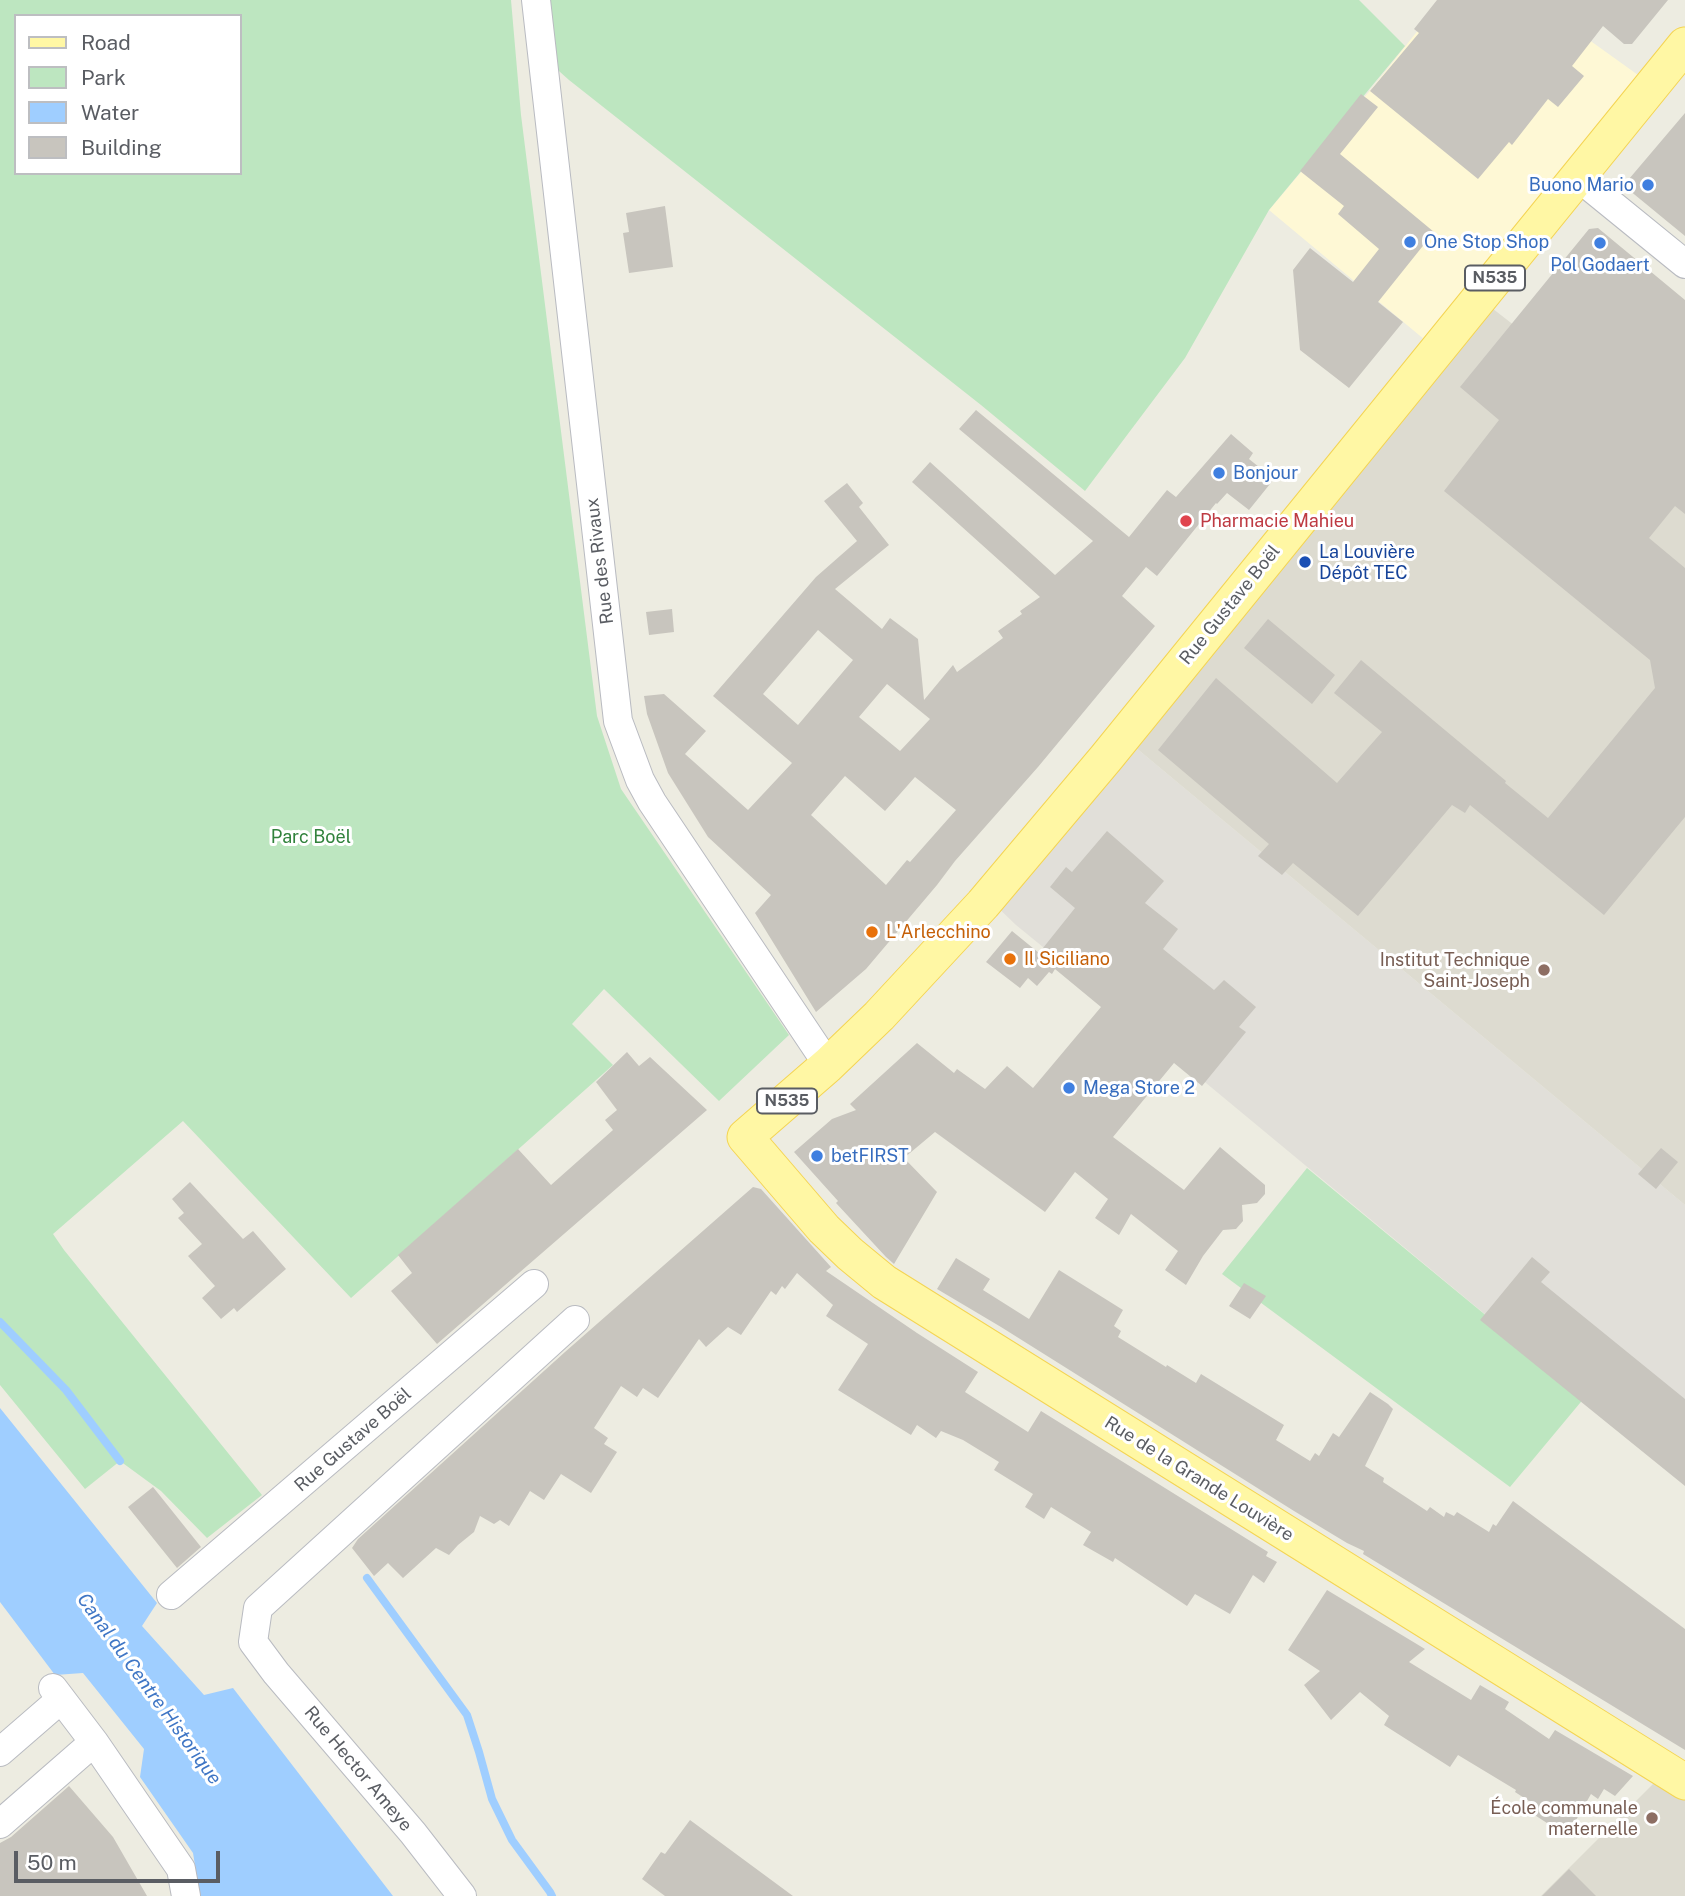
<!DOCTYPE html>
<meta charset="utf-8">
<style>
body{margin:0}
#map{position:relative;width:1685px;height:1896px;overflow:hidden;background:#edece1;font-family:"Public Sans",sans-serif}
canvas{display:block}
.legend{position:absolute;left:14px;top:14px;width:228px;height:161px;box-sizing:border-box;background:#fff;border:2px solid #bdbec1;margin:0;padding:9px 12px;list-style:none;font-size:21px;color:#5a5d63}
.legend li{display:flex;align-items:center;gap:14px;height:35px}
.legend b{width:35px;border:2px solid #bdbec1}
.scale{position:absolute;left:14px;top:1851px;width:206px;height:32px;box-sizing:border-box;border:4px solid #5a5d63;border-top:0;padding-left:9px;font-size:21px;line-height:24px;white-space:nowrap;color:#5a5d63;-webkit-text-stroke:5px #fff;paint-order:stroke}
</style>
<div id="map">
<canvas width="1685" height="1896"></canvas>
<ul class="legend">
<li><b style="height:9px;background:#fff7a4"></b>Road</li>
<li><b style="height:19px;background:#bde6c0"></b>Park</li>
<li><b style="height:19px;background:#9fceff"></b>Water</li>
<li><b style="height:19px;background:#c8c5be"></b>Building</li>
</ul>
<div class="scale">50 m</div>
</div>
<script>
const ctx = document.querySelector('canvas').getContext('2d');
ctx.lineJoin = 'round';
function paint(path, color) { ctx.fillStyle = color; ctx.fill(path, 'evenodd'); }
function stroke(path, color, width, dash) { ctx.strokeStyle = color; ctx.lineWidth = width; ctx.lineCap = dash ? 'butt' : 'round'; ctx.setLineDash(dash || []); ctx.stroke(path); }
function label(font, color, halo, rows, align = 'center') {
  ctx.font = font + ' "Public Sans",sans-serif'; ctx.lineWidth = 6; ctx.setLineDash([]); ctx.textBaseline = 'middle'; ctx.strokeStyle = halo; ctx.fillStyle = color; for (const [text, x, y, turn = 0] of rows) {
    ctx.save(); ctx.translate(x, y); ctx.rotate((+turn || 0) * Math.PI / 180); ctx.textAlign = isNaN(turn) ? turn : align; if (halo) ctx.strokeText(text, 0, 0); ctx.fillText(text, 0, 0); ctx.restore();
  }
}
const commercial = new Path2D(`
 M1442,0h98l52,42 60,43 -215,265 -168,-140 104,-123z`);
const industrial = new Path2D(`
 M1123,737l562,468v275l-479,-397 -38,-34 -152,-124 -28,-27z`);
const education = new Path2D(`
 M1479,298l117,91 89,72v744l-562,-468z
 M1658,1779l27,17v100h-144z`);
const green = new Path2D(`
 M0,0h511l10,115 76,601 24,73 168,246 -70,66 -115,-112 -32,35 41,41 -262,233 -168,-177 -130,113 11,16 198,245 -55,43 -46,-47 -41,-30 -35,28 -85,-104zM16,16h224v157h-224z
 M537,0h822l46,46 -136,164 -84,148 -100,133 -104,-86 -412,-325 -28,-25z
 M1307,1168l278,229 -75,90 -288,-213z`);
const water = new Path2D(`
 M0,1408l157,195 -15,23 62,69 29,-7 160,208h-193l-7,-43 -53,-76 4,-28 -61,-76 -28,2 -55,-73z`);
const stream = new Path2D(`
 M0,1322l66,68 54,71
 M367,1578l100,137 12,37 13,47 20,41 38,52 2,4`);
const building = new Path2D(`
 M1437,0h231l-36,44h-8l-21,-18 -31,40 12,10 -26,31 -10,-8 -36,46 -3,-3 -31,37 -108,-88 49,-58 -5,-4z
 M1361,94l17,13 -38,47 94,78 -56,70 25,20 -54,66 -49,-38 -7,-80 17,-22 43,34 26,-33 -41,-35 6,-8 -44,-35z
 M1685,113v123l-56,-46v-11z
 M665,206l8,61 -44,6 -6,-40 6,-1 -3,-19z
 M1598,228l87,72v214l-10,-8 -26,32 36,30v249l-81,98 -134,-110 -5,8 -13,-8 -94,111 -65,-53 -11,12 -24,-19 11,-12 -111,-94 58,-72 121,105 45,-51 -48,-39 27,-33 145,121 -1,2 43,35 107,-130 -5,-28 -206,-169 55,-71 -39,-33 129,-158z
 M976,410l153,127 38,-47 9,7 55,-63 22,19 -4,6 25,20 -25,31 -22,-17 -10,11 -1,-1 -59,73 -11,-9 -24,29 33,30 -117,141 -83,94 -18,24 -71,84 -50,43 -61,-99 16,-18 -63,-58 -40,-64 -21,-59 -3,-18 20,-2 42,37 -21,23 63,56 44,-47 -79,-67 103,-119 41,-36 -33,-40 23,-18 16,20 -4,4 30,38 -54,44 47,40 8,-11 28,21 6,61 29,-35 4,7 46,-34 -5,-7 24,-17 -2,-3 20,-14 -128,-115 18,-20 125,113 38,-34 -134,-112zM818,630l35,30 -55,65 -35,-31zM887,684l43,35 -30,32 -41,-34zM845,776l40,35 30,-34 41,33 -46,52 -3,-2 -21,25 -75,-70z
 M672,609l2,23 -25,3 -3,-23z
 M1268,619l67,56 -23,29 -68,-56z
 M1107,831l57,50 -19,22 33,26 -15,20 51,41 10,-10 32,27 -17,20 7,5 -44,54 -28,-23 -61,74 71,53 36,-43 45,38v9l-8,9 -15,2 1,16 -7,8 -13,1 -20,26 -17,29 -21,-15 13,-19 -47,-37 -12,21 -24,-17 13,-19 -33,-27 -30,40 -110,-80 -31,26 33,34 -43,72 -8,-7 -50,-54 2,-2 -44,-49 38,-33 24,-9 -6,-6 67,-61 37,30 3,-4 28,20 22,-23 26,22 68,-81 -46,-38 -3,5 -3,-2 -12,14 -9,-8 -8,10 -34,-26 26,-31 27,22 36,-45 -25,-21 16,-20 6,5z
 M627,1052l12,14 11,-9 57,53 -270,234 -46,-53 21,-18 -14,-18 120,-106 33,36 62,-55 -8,-10 12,-10 -21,-28z
 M1661,1148l17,14 -22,27 -18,-15z
 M190,1182l53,57 10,-8 33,38 -49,43 -3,-4 -13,11 -19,-21 13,-12 -27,-30 14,-12 -24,-26 6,-5 -12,-14z
 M753,1187l8,2 70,78 -5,4 91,62 61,39 -13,20 63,40 13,-21 227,141 -2,4 11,6 -13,21 -11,-8 -23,39 -35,-20 -8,12 -72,-48 -2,4 -30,-17 8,-13 -40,-25 -7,12 -19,-12 8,-13 -39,-24 5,-8 -36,-22 -22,-9 -5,7 -19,-13 -6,10 -73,-45 30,-46 -42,-28 7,-11 -36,-32 -12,16 -3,-3 -6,9 -5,-4 -30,44 -13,-8 -22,20 -7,-8 -41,59 -15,-10 -6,9 -16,-11 -27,42 14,10 -4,6 13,8 -26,41 -30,-19 -17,26 -14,-9 -21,35 -9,-6 -6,4 -14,-8 -6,16 -16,13 -9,10 -13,-7 -33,30 -15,-15 -14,13 -22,-28 6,-9 207,-187z
 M1532,1257l18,15 -9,10 144,117v87l-205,-166z
 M956,1258l34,21 -7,11 46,29 30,-49 64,40 -9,16 7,5 -3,6 48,30 1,-2 29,18 5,-9 83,51 -8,15 34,21 5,-8 4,3 14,-23 6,4 31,-45 18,12 5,5 -28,57 19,12 -1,4 44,29 3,-4 14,10 2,-5 8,4 3,-4 32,20 4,-8 3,2 17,-25 172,128v121l-322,-196 1,-3 -17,-8 -53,-32 -293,-184 -64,-38z
 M1244,1283l22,13 -16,23 -21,-13z
 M153,1487l48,60 -24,21 -49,-61z
 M1327,1590l98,59 -16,13 62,38 9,-15 29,17 -4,7 44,30 6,-9 78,46 -18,20 -11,-7 -6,10 -7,-5 -24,42 -37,-24 5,-7 -20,-13 1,-2 -58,-35 -8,12 -66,-42 5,-9 -29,-24 -29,28 -27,-35 16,-14 -32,-21z
 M69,1786l44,51 34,59h-147v-53l11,-6z
 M690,1820l103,76h-128l-23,-17 19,-27 4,2z
 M1569,1869l27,27h-54z`);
const minor = new Path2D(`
 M536,0l82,721 22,59 12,22 176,263
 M1578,177l107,87
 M171,1595l363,-311
 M53,1688l41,54 87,127 5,27
 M0,1752l60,-52
 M0,1824l94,-82
 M462,1896l-49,-63 -137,-160 -23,-31 5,-34 317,-288`);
const major = new Path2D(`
 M1685,45l-579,713 -123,146 -104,112 -51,49 -83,72 79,92 26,25 34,28 801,500`);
const markers = [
 [1648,185,7,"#3f7fe0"],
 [1410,242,7,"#3f7fe0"],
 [1600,243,7,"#3f7fe0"],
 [1219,473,7,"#3f7fe0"],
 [1186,521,7,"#e0444e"],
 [1305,562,7,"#1a4fb4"],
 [872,932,7,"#e8710a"],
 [1010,959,7,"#e8710a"],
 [1544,970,7,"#8d6e63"],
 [1069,1088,7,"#3f7fe0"],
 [817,1156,7,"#3f7fe0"],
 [1652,1818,7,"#8d6e63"]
];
const shields = [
 [1495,278,60],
 [787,1101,60]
];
const shieldNames = [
 ["N535",1495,278],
 ["N535",787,1101]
];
const shopNames = [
 ["Buono Mario",1634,185,"right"],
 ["One Stop Shop",1424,242],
 ["Pol Godaert",1600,265,"center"],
 ["Bonjour",1233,473],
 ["Mega Store 2",1083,1088],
 ["betFIRST",831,1156]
];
const healthNames = [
 ["Pharmacie Mahieu",1200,521]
];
const transitNames = [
 ["La Louvière",1319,552],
 ["Dépôt TEC",1319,573]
];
const streetNames = [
 ["Rue des Rivaux",600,561,-97],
 ["Rue Gustave Boël",1230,605,-51],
 ["Rue Gustave Boël",353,1440,-41],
 ["Rue de la Grande Louvière",1199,1479,32],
 ["Rue Hector Ameye",358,1769,50]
];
const parkNames = [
 ["Parc Boël",311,837]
];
const foodNames = [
 ["L'Arlecchino",886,932],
 ["Il Siciliano",1024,959]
];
const educationNames = [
 ["Institut Technique",1530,960],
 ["Saint-Joseph",1530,981],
 ["École communale",1638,1808],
 ["maternelle",1638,1829]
];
const waterNames = [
 ["Canal du Centre Historique",149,1689,54]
];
paint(commercial, '#fef8d5');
paint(industrial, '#e1dfd9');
paint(education, '#dddbd0');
paint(green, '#bde6c0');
paint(water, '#9fceff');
stroke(stream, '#9fceff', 8);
paint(building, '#c8c5be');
stroke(minor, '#b9bbc1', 30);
stroke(major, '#f4d453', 37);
stroke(minor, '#fff', 28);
stroke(major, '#fff7a4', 35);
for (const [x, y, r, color] of markers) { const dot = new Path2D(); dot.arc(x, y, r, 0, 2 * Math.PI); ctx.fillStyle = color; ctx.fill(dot); stroke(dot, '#fff', 2.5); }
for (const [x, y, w] of shields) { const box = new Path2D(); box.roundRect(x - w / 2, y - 12.5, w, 25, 5); ctx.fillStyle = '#fff'; ctx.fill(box); stroke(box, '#5a5d63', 2); }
label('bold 16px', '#5a5d63', null, shieldNames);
label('18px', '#366cbe', '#fff', shopNames, 'left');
label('18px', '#be3a42', '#fff', healthNames, 'left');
label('18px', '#164399', '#fff', transitNames, 'left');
label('18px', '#5a5d63', '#fff', streetNames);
label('18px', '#31823c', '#fff', parkNames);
label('18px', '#c56008', '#fff', foodNames, 'left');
label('18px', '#785e54', '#fff', educationNames, 'right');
label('italic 19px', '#3f76c5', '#fff', waterNames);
</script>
